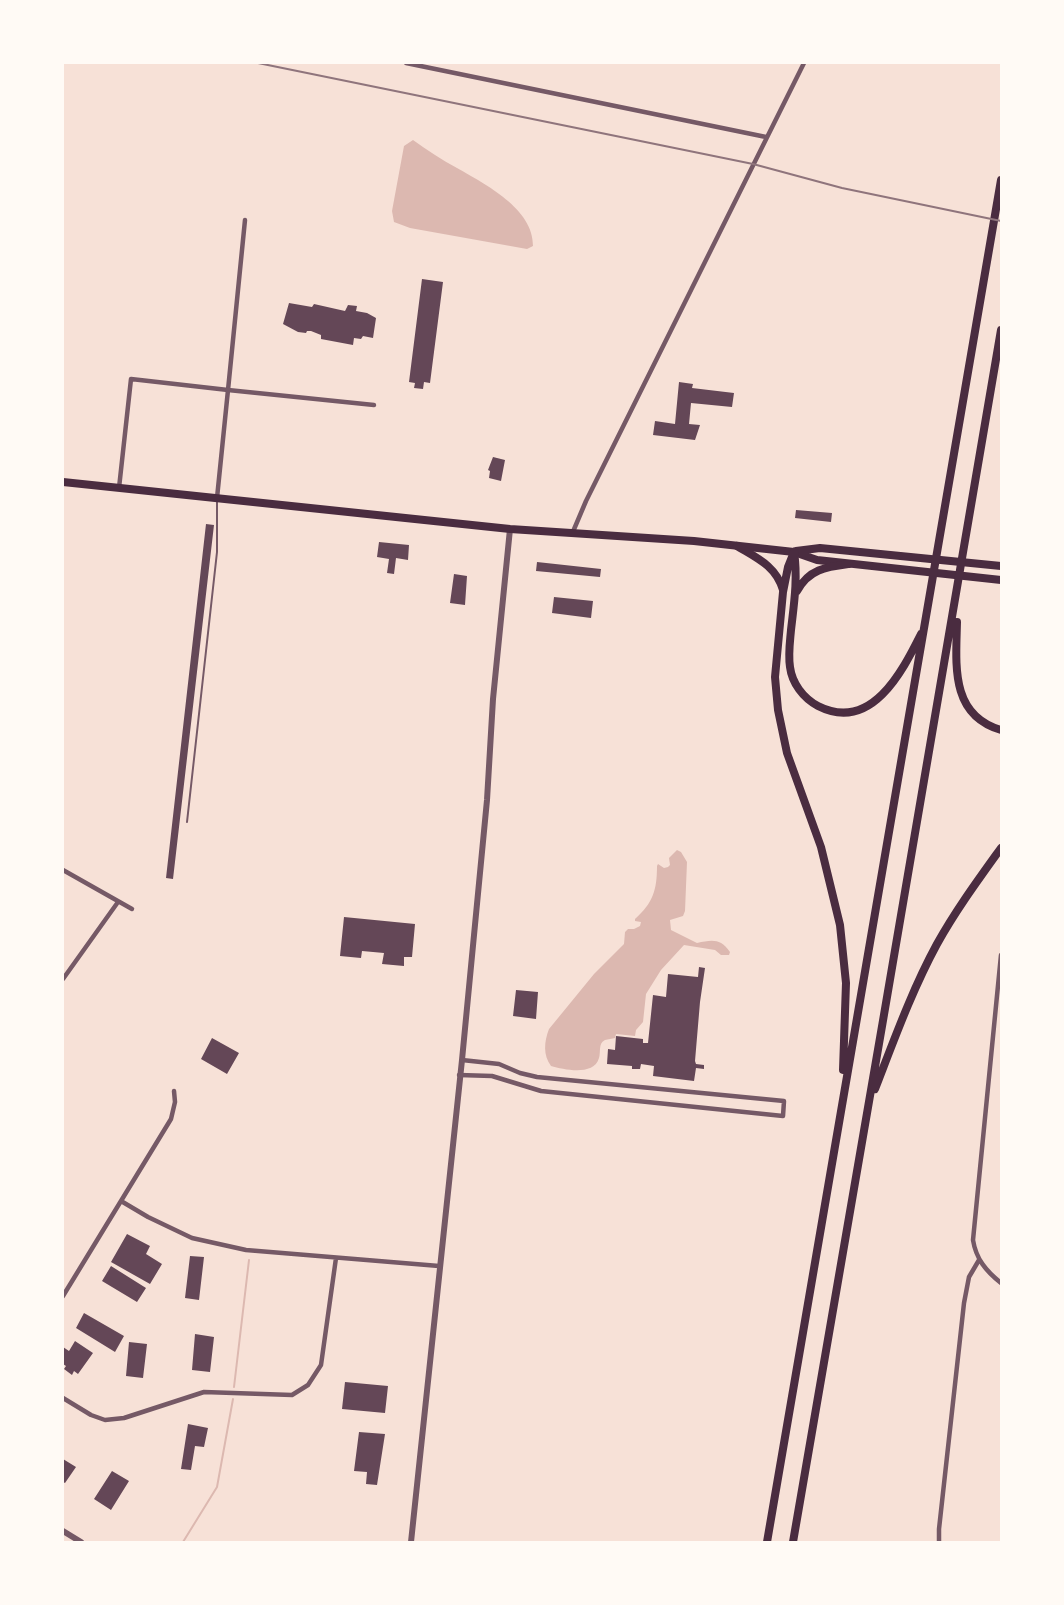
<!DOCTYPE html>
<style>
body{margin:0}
#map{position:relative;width:1064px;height:1605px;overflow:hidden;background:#f7e1d7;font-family:Manrope,sans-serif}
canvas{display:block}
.frame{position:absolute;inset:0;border:64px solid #fffaf5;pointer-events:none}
</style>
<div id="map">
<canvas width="1064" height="1605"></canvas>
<div class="frame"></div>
</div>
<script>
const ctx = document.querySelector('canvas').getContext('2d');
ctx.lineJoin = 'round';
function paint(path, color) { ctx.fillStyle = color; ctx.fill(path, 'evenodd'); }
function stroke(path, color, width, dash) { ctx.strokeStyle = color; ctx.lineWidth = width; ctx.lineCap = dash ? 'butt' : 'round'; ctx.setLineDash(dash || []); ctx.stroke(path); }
const water = new Path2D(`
 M413,140c14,10 29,20 44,28 28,16 77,41 76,78l-6,3 -117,-21 -16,-6 -2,-11 12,-65z
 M677,850l4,2 6,10 -2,49 -2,5 -13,4 1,10 26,13c15,-3 23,-5 33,9l-1,3h-8l-6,-5 -31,-5 -23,25 -15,24 -3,28 -7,8 -1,6 -19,-2 -1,4c-3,1 -7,1 -10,2 -7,3 -4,12 -6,18 -5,18 -34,12 -48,8 -8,-11 -7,-24 -2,-37l45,-55 30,-30 1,-12 3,-3h6l6,-3 1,-4 -6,-1v-2c18,-16 22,-29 22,-53l1,-2 6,4 4,-1 2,-2 -1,-7z`);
const stream = new Path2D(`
 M234,1387l15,-127
 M183,1542l34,-55 16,-88`);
const building = new Path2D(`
 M422,279l21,3 -13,101 -6,-1 -1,7 -9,-1 1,-5 -6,-1z
 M289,303l23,4 2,-3 31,7 3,-6 9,1 -1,5 11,2 9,5 -3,20 -10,-2 -2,3 -7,-1 -1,7 -32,-6v-4l-10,-4h-4l-1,2 -8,-1 -15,-8z
 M679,382l14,2 -1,4 42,5 -2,14 -41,-4 -2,21 11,1 -5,15 -42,-5 2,-14 20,3z
 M493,457l12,3 -4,21 -12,-3 1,-7 -2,-1z
 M796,510l36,3 -1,9 -36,-4z
 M206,524l8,1 -41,354 -7,-1z
 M379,542l30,3 -1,15 -12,-2 -2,16 -7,-1 2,-14 -12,-2z
 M537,562l64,7 -1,8 -64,-6z
 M454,574l13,2 -2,29 -15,-2z
 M554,597l39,4 -2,17 -39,-5z
 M344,917l71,7 -3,33h-8v9l-22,-2 2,-11 -22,-2 -1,7 -21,-2z
 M699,967l6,1 -5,34 -5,59 1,3 8,1v4l-8,-1 -2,13 -41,-5 1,-10 -13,-2 -1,5h-8v-3l-25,-2 1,-15 7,1 1,-14 27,3v4h5l5,-48 13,2 2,-23 30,3z
 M516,990l22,2 -2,27 -23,-3z
 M212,1038l27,15 -12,21 -26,-15z
 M127,1234l23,12 -4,8 16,10 -12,20 -39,-22z
 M190,1256l14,1 -5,43 -14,-2z
 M111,1266l35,22 -9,14 -35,-21z
 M84,1313l40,23 -9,16 -39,-24z
 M195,1334l19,3 -4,35 -18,-2z
 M75,1341l18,12 -15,21 -4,-3 -2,4 -8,-6 2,-3 -3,-2v-17l6,4z
 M129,1342l18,2 -4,34 -17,-2z
 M345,1382l43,4 -3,27 -43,-4z
 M188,1424l20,4 -4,19 -9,-1 -4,24 -10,-1z
 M359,1432l26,2 -8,51 -11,-1 1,-12 -13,-1z
 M63,1459l13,8 -11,16 -2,-1z
 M112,1471l17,10 -18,29 -17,-11z`);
const service = new Path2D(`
 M187,822l30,-270v-53`);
const minor = new Path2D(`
 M406,63l360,74
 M119,488l12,-109 97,11 17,-170
 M217,498l11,-108 146,15
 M572,534l14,-33 218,-438
 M63,870l69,39
 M1001,955l-28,285c3,19 13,31 28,43
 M63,979l55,-77
 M459,1075l33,1 49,15 242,25 1,-15 -247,-24 -17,-4 -21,-9 -37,-4
 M121,1201l27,16 44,21 54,12 193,16
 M63,1296l108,-177 4,-17 -1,-11
 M63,1398l28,17 14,5 19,-2 80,-26 88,3 16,-10 13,-20 15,-107
 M939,1542v-13l25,-226 5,-26 10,-17`);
const tertiary = new Path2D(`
 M63,1531l18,11
 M411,1542l51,-482 25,-260 6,-101 17,-170`);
const trunk = new Path2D(`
 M63,482l447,47 184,12 100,11 23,8 184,20
 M796,551l24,-3 181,18`);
const motorway = new Path2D(`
 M737,546c20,12 39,20 46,44
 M794,552l-6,15 -5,25 -8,85 3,33 9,43 34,94 19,78 6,58 -3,87
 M794,552c4,26 0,52 -3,78 -1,12 -3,24 -1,37 2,16 13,31 28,39 53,27 84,-34 103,-72
 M797,591c12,-22 29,-24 52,-27
 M957,622c-1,43 -7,93 44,108
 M875,1089c19,-49 37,-99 62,-145 19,-34 41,-64 64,-96
 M767,1542l234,-1362
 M793,1542c68,-404 142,-808 208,-1212`);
const rail = new Path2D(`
 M258,63l495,101 89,24 159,33`);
paint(water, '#dcb8b0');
stroke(stream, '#dcb8b0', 2);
paint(building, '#644757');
stroke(service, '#755966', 2);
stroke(minor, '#755966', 4.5);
stroke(tertiary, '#755966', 6);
stroke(trunk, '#4a2c40', 8);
stroke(motorway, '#4a2c40', 8);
stroke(rail, '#8f747c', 2);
</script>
